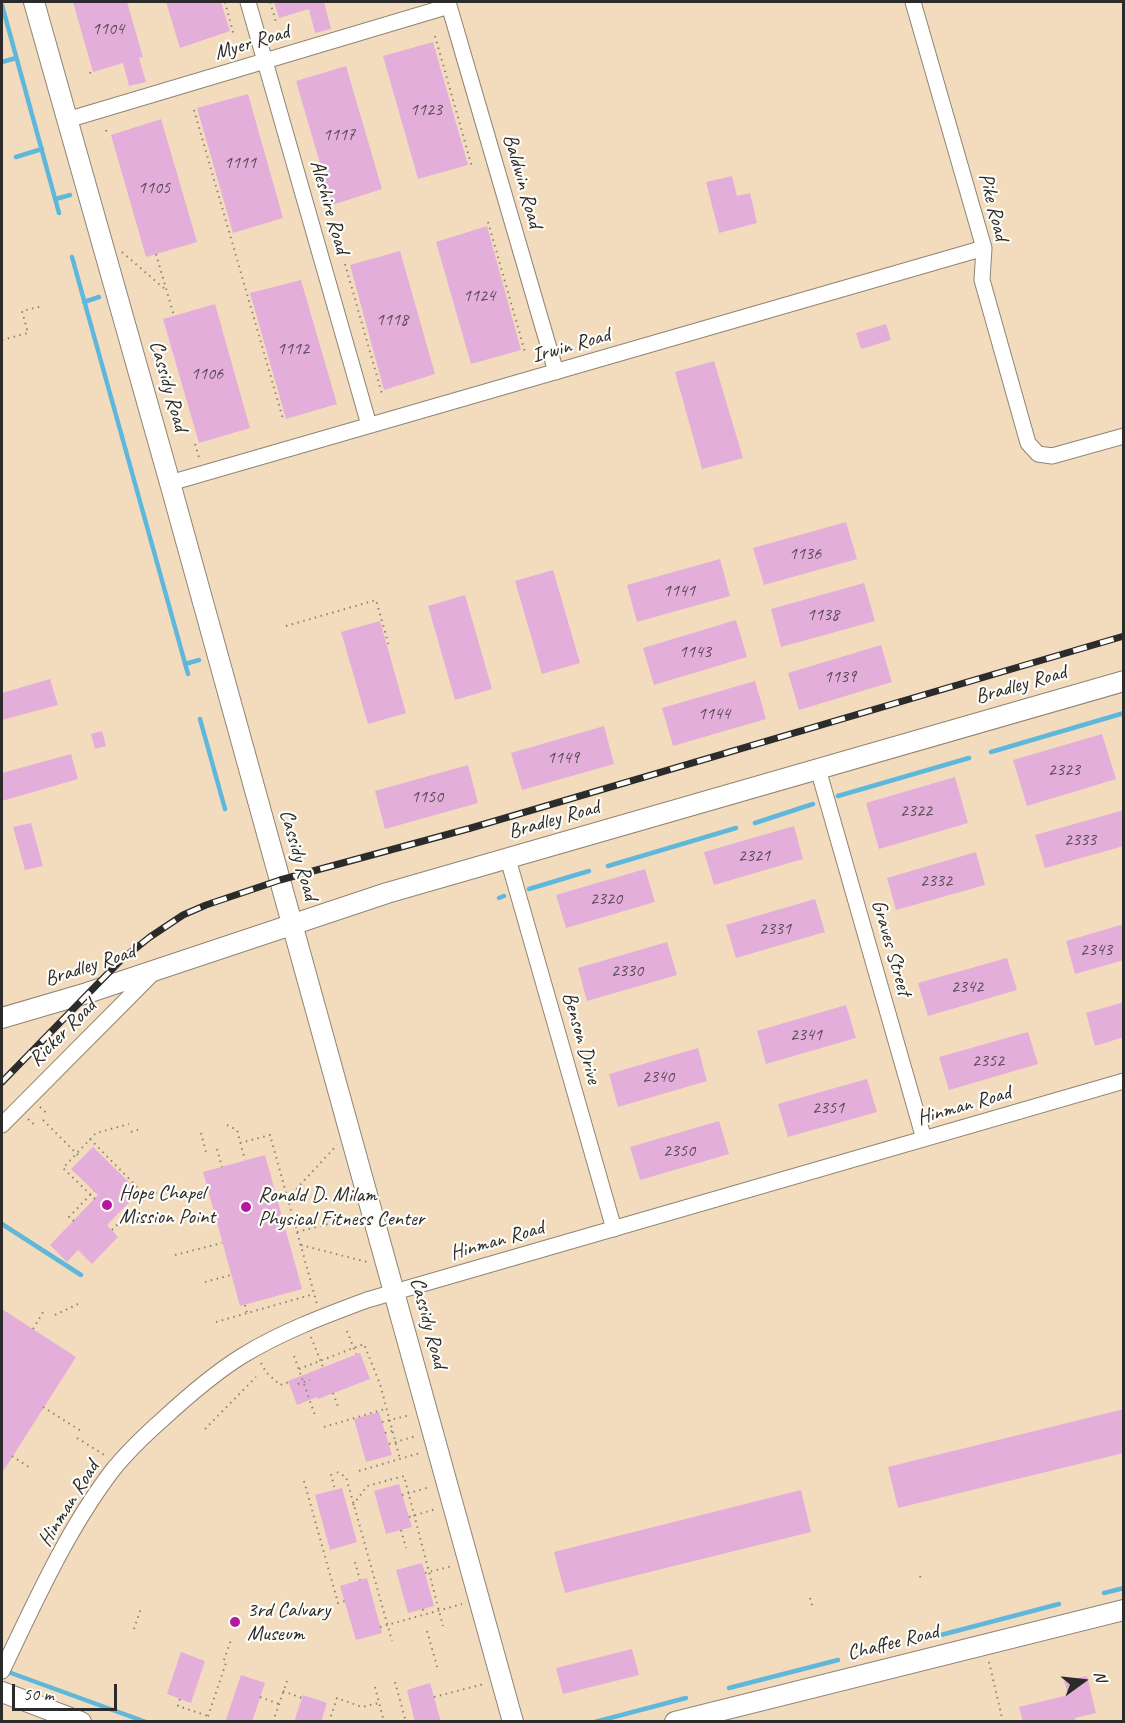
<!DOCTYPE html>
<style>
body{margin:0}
#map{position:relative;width:1125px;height:1723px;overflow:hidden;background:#f3dcbd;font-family:Caveat,sans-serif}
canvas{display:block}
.frame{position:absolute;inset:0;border:3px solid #2b2b2b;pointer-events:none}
.north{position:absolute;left:1053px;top:1651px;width:60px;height:60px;-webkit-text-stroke:4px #fdfcf7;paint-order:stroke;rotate:75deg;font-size:16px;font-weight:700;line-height:24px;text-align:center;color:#2b2b2b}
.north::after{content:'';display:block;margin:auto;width:21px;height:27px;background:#2b2b2b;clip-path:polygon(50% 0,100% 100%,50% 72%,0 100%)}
.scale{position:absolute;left:12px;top:1684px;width:105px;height:27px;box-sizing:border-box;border:3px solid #2b2b2b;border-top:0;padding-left:8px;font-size:18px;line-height:21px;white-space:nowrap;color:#2b2b2b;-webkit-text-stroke:4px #fdfcf7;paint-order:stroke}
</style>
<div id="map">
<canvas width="1125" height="1723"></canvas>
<div class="frame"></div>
<div class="north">N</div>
<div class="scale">50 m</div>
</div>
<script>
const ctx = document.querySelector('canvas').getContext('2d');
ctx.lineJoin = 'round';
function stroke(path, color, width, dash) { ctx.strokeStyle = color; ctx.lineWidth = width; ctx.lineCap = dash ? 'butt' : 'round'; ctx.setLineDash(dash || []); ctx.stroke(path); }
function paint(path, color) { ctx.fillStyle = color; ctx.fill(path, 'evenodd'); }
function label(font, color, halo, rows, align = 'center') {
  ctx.font = font + ' Caveat,sans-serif'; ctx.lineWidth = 4.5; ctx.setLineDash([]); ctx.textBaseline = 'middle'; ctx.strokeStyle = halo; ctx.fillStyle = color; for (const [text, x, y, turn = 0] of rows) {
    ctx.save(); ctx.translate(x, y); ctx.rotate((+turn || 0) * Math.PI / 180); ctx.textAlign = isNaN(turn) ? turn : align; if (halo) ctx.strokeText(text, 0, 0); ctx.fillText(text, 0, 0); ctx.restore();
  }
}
const stream = new Path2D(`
 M2,5l57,208
 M2,62l14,-4
 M16,157l26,-8
 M56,199l14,-4
 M72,257l116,417
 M84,302l15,-5
 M185,664l14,-4
 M200,719l25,90
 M991,752l133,-39
 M838,796l131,-38
 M755,823l58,-19
 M608,866l128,-38
 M529,889l60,-18
 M499,898l5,-2
 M2,1224l79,51
 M1104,1593l20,-5
 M918,1641l141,-37
 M11,1673l135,49
 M729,1688l109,-28
 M595,1722l91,-24`);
const building = new Path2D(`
 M73,2h54l16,55 -4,1 7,24 -17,4 -6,-23 -30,9z
 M166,2h55l9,29 -50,17z
 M274,2h50l7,27 -16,4 -6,-24 -30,9z
 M433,42l35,123 -50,14 -35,-123z
 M346,66l36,123 -50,16 -36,-124z
 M248,94l35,124 -50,15 -36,-125z
 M161,119l36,123 -51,15 -35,-122z
 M732,176l5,20 13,-3 7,30 -38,10 -13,-51z
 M487,226l34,124 -50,14 -35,-122z
 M400,251l35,123 -51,16 -34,-125z
 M301,280l36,124 -51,15 -36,-126z
 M215,304l35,124 -51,15 -36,-124z
 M886,324l5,16 -30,9 -5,-16z
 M714,361l29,97 -41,11 -27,-97z
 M846,522l11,37 -93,26 -11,-37z
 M720,559l10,37 -93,26 -10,-37z
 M553,570l27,93 -38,11 -27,-93z
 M864,583l11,38 -94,26 -10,-38z
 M465,595l27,94 -37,11 -27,-94z
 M736,620l11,37 -93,28 -11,-37z
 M380,621l26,92 -38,11 -27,-92z
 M881,645l11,37 -93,28 -11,-37z
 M50,679l8,26 -56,15v-27z
 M755,681l11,38 -93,27 -11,-38z
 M604,726l10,38 -92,26 -11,-37z
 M102,731l4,15 -11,3 -4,-15z
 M1102,734l14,45 -89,27 -14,-46z
 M71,754l7,25 -76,22v-28z
 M468,765l10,38 -93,26 -10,-38z
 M955,777l13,46 -89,26 -13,-46z
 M1124,810v36l-79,22 -10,-33z
 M31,823l12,43 -18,4 -12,-43z
 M794,826l9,33 -89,26 -10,-33z
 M976,852l9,33 -89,25 -9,-32z
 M645,869l10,33 -89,26 -10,-33z
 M815,899l10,33 -89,26 -10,-33z
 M1124,924v36l-49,14 -9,-33z
 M667,942l10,33 -90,26 -9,-33z
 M1007,958l10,32 -89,26 -10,-33z
 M1124,1002v35l-29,9 -9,-33z
 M846,1005l10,33 -90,26 -9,-33z
 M1028,1032l10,32 -89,26 -10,-33z
 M698,1048l9,33 -89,26 -9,-33z
 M867,1079l10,33 -89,25 -10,-33z
 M719,1121l10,33 -89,26 -10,-33z
 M93,1147l46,45 -32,33 11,12 -26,27 -14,-14 -11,12 -17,-17 48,-50 -27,-26z
 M265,1155l37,134 -62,17 -37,-134z
 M2,1309l74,48 -74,116z
 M360,1353l10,26 -52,20 -1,-2 -20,8 -9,-24z
 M1124,1409v44l-226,55 -10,-41z
 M379,1412l13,43 -26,7 -12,-43z
 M399,1484l13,43 -26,7 -12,-43z
 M342,1488l15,54 -27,8 -15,-55z
 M801,1490l10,42 -246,61 -11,-41z
 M422,1563l12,43 -26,7 -12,-43z
 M367,1578l15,55 -26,7 -16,-54z
 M632,1649l7,26 -76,19 -7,-26z
 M181,1652l24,9 -14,42 -24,-9z
 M241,1675l24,8 -13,39h-27z
 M1087,1676l9,37 -21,5 1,4h-53l-4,-15 49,-12 -4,-14z
 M430,1683l11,39h-26l-8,-32z
 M303,1695l24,8 -6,19h-27z`);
const path = new Path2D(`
 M225,2l9,34
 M270,2l6,20
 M332,2v1
 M435,36l37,131
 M90,72l1,4
 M194,110l89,309
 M106,130l2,5
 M488,222l37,130
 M122,252l45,39
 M156,254l18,62
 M345,264l37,130
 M2,340l26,-7 -6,-22 21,-5
 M195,444l5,17
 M286,626l90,-26 13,46h-2
 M40,1107l9,8
 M28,1119l9,8
 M43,1120l38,38
 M227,1125l10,5 8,30
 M131,1132l9,-3
 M201,1133l5,19
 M90,1139l56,57 12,-4
 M240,1143l30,-8 47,169
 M217,1149l5,18
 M288,1198l49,-53
 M95,1199l-32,-31 33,-35 33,-9
 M74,1221l-5,-4 25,-26
 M112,1230l34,-34
 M297,1232l58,-15
 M301,1245l66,17
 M175,1255l47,-12
 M205,1282l26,-7
 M245,1305l2,8
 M55,1315l23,-11
 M216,1322l98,-28
 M33,1329l12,-20
 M347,1331l9,23
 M311,1337l12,30
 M294,1356l22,62
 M261,1363l5,9 14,13 9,-3
 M299,1369l65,-25 16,40 20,75
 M298,1384l12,-4
 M333,1393l6,16
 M43,1407l38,24
 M382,1422l28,-7
 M324,1427l61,-18
 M205,1429l51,-52
 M385,1433l7,-2
 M77,1438l29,18
 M389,1444l27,-8
 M12,1456l20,13
 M359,1471l61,-18
 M337,1472l9,5 46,164
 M331,1474l4,16
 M304,1481l34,122 7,-2
 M402,1495l28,-8
 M353,1505l14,-19 37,-10 39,150
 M409,1517l27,-8
 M401,1530l5,18
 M355,1562l5,18
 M425,1573l27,-7
 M920,1576l2,5
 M810,1598l3,11
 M423,1609l1,6
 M380,1627l82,-23
 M134,1629l7,-21
 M427,1631l11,39
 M224,1660l7,-20
 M989,1662l14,60
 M395,1682l11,40
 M375,1687l9,35
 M283,1691l19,7
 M260,1697l19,7
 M434,1697l50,-13
 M180,1699l-2,7 30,10
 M206,1722l21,-62
 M273,1722l14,-41
 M329,1722l8,-24 25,9 17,-4`);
const minor = new Path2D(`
 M248,2l121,423
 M448,2l108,370
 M913,2l71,246 -2,32 46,163 10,11 14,2 72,-20
 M67,120l382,-114
 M170,483l814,-235
 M818,769l106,370
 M508,859l106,370
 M2,1125l152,-153
 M2,1671c32,-67 65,-141 110,-200 15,-19 33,-36 51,-52 25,-23 50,-45 79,-63 39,-24 82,-40 125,-56l757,-219`);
const tertiary = new Path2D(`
 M34,2l136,481 343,1239
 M2,1018l85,-25 300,-100 737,-212
 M2,1692l79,30
 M675,1722l449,-112`);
const rail = new Path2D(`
 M2,1082l119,-122 29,-23 33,-22 23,-10 74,-25 191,-52 653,-192`);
const markers = [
 [107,1205,6,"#b5179e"],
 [246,1207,6,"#b5179e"],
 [235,1622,6,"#b5179e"]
];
const numberNames = [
 ["1104",108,29],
 ["1123",426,110],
 ["1117",339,135],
 ["1111",240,163],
 ["1105",154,188],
 ["1124",479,296],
 ["1118",392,320],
 ["1112",293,349],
 ["1106",207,374],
 ["1136",805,554],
 ["1141",679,591],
 ["1138",823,615],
 ["1143",695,652],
 ["1139",840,677],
 ["1144",714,714],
 ["1149",563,758],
 ["2323",1064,770],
 ["1150",427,797],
 ["2322",916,811],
 ["2333",1080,840],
 ["2321",754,856],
 ["2332",936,881],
 ["2320",606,899],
 ["2331",775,929],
 ["2343",1096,950],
 ["2330",627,971],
 ["2342",967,987],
 ["2341",806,1035],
 ["2352",988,1061],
 ["2340",658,1077],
 ["2351",828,1108],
 ["2350",679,1151]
];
const streetNames = [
 ["Myer Road",252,43,-17],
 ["Baldwin Road",522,181,74],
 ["Aleshire Road",329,207,74],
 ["Pike Road",993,207,76],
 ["Irwin Road",571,346,-16],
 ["Cassidy Road",168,386,74],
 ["Bradley Road",1021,685,-16],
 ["Bradley Road",554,820,-16],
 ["Cassidy Road",298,855,74],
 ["Graves Street",891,948,74],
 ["Bradley Road",90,966,-18],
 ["Ricker Road",63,1033,-45],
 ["Benson Drive",581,1038,74],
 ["Hinman Road",964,1106,-16],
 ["Hinman Road",497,1241,-16],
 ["Cassidy Road",428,1323,75],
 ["Hinman Road",69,1504,-58],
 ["Chaffee Road",893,1643,-14]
];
const poiNames = [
 ["Hope Chapel",119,1193],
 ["Mission Point",119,1217],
 ["Ronald D. Milam",258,1195],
 ["Physical Fitness Center",258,1219],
 ["3rd Calvary",247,1610],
 ["Museum",247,1634]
];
stroke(stream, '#5fb8dc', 4.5);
paint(building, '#e4aeda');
stroke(minor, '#8f8474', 17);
stroke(tertiary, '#8f8474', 22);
stroke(path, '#8f8474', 2, [1.5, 4.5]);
stroke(minor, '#fff', 15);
stroke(tertiary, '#fff', 20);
stroke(rail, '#2b2b2b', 7);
stroke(rail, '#fdfcf7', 4.5, [14]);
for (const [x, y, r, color] of markers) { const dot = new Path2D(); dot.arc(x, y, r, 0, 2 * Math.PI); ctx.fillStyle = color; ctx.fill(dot); stroke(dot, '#fdfcf7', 2); }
label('18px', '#594c57', null, numberNames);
label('21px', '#2b2b2b', '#fdfcf7', streetNames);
label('21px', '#2b2b2b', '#fdfcf7', poiNames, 'left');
</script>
